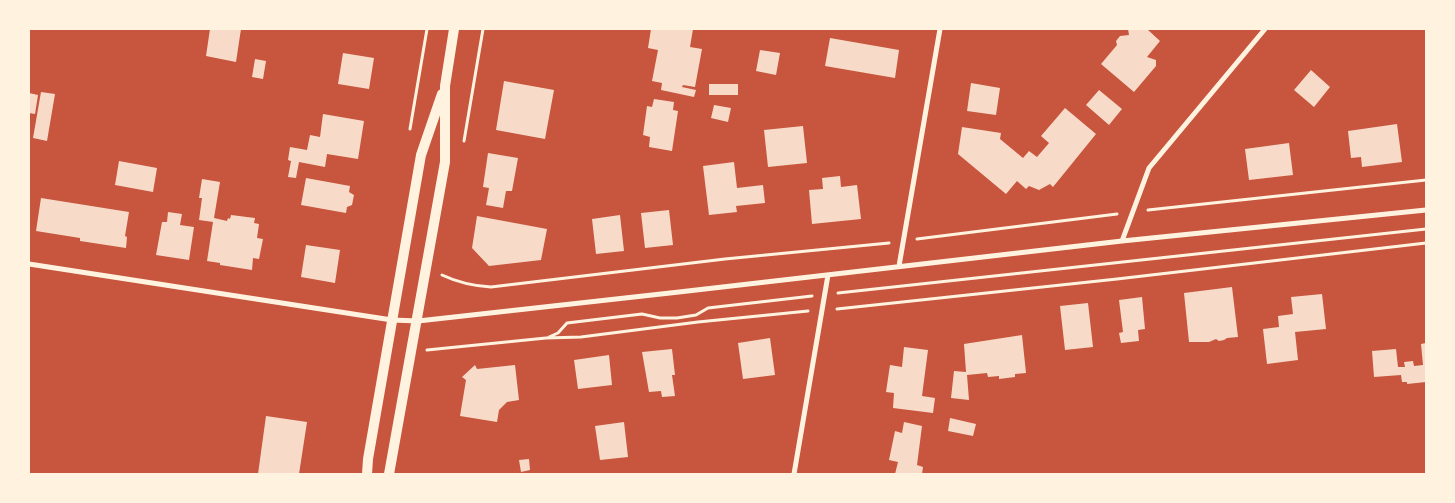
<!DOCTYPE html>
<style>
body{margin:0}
#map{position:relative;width:1455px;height:503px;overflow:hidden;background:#c8553d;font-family:Ubuntu,sans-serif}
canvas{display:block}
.frame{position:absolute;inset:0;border:30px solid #fff3e0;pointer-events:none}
</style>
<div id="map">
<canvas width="1455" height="503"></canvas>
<div class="frame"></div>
</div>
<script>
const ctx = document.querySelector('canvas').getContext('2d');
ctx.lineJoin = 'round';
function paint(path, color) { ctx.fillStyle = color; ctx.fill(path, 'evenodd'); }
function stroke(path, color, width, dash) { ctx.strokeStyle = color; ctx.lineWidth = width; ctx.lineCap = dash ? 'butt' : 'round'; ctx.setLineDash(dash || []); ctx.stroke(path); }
const building = new Path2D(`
 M210,29h31l-5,33 -30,-6z
 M651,29h42l-3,18 12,2 -7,38 -12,-2 -1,2 14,3 -2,7 -33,-7 1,-7 -10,-2 6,-31 -10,-2z
 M1128,29h19l13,12 -13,16 9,3v6l-22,26 -33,-28 16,-19 -1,-4 4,-5 9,-1z
 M830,38l69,12 -4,28 -70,-12z
 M760,50l20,3 -4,22 -20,-4z
 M343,53l31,5 -5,31 -31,-5z
 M255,59l11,2 -3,18 -11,-2z
 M1311,70l19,17 -16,20 -20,-17z
 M504,81l50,9 -9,49 -49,-9z
 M971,83l29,5 -4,27 -29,-4z
 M709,84h29v11h-29z
 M1099,90l23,19 -13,16 -23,-20z
 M41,92l14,2 -8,47 -14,-3z
 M29,93l9,2 -3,19 -6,-1z
 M654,99l20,3 -1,8 5,1 -6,40 -23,-4 1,-10 -7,-2 4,-29 5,1z
 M714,105l17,3 -3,14 -17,-4z
 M1065,108l31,26 -43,53 -3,-3 -11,6 -10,-4 -3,3 -9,-8 -11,13 -48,-40 4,-27 39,6 -1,6 23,19 6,-7 8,6 12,-14 -8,-7z
 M323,114l41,7 -6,38 -31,-5 -2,13 -26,-5 -3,16 -8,-1 3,-16 -3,-1 2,-13 17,3 3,-15 10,2z
 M1397,124l5,38 -40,5 -1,-10 -10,1 -3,-27z
 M803,126l4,37 -39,4 -4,-37z
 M1289,143l4,32 -44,5 -4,-31z
 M488,153l30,5 -6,33h-6l-3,17 -17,-3 3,-17 -6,-1z
 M119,161l38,7 -4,24 -38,-7z
 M734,162l3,26 26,-3 2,18 -29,3 1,6 -28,3 -6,-49z
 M840,176l1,11 16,-2 4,34 -49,5 -3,-34 14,-1 -1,-11z
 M306,178l44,8 -1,6 5,3 -2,10 -5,2 -1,6 -45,-8z
 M202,179l18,3 -6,36 13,3 1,-3 2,1 1,-4 24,3 -1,5 5,1 -2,14 6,1 -4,20 -6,-1 -1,12 -32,-5v-2l-13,-2 6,-39 -14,-2 3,-22h-3z
 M41,198l88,14 -4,24 2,1 -1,11 -46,-7v-3l-44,-7z
 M669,210l4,35 -28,3 -4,-35z
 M168,212l14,2 -2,11 14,2 -5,33 -33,-5 6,-33h5z
 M620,215l4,36 -28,3 -4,-35z
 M477,216l70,13 -6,31 -52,6 -17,-18z
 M306,245l34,5 -5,33 -34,-6z
 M1232,287l6,50 -11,1 -3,2 -5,1 -3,-2 -7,3h-20l-5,-49z
 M1322,294l4,35 -31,3 3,28 -31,4 -4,-35 16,-2 -1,-11 15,-2 -2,-17z
 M1142,297l3,32 -7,1 1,11 -18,2 -2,-10 4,-1 -4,-32z
 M1088,303l5,44 -28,3 -5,-44z
 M1022,335l4,38 -11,1v3l-16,2v-3l-11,1 -1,-4 -20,2 2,25 -18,-2 3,-27 12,1 -2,-28z
 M770,338l5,37 -32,4 -5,-36z
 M1426,343v39l-19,2v-2h-5l-1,-7 -27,2 -2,-26 24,-2 2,18h7l-1,-5 9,-1 1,5 9,-1 -2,-21z
 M904,347l24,3 -6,46 13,2 -2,15 -40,-5 1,-15 -8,-1 4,-27 12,2z
 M672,349l3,26h-3l3,21 -13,1 -1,-6 -12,1 -7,-40z
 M609,355l3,30 -34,4 -4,-29z
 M475,365l2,4 38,-4 4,35 -12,2 -8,8 -2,12 -37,-6 6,-36 -4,-3z
 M266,416l41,6 -8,52h-41z
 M950,418l26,6 -3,12 -25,-5z
 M624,422l4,35 -28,3 -5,-34z
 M904,422l18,4 -5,39 6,2 -1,7h-27l3,-12 -9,-2 6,-29 7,2z
 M529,459l1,11 -9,2 -2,-12z`);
const path = new Path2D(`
 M410,129l17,-100
 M464,141l19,-112
 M1148,210l278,-30
 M917,239l200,-25
 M442,275c17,8 31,11 49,12l234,-28 164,-16
 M838,293l588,-64
 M837,309l280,-30 309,-36
 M549,337l9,-4 9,-10 75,-9 18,4h17l19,-3 12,-7 104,-12
 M427,350l119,-12 35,-1 117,-15 110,-11`);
const minor = new Path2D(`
 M1122,241l27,-73 116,-139
 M29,264l363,56 26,1 261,-29 443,-51 304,-31
 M899,266l41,-237
 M794,474l34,-199`);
const secondary = new Path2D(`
 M367,474l1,-15 53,-304 21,-61
 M389,474l56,-312v-76l9,-57`);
paint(building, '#f7dbc8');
stroke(path, '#fff3e0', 3);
stroke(minor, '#fff3e0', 5);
stroke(secondary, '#fff3e0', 10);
</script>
